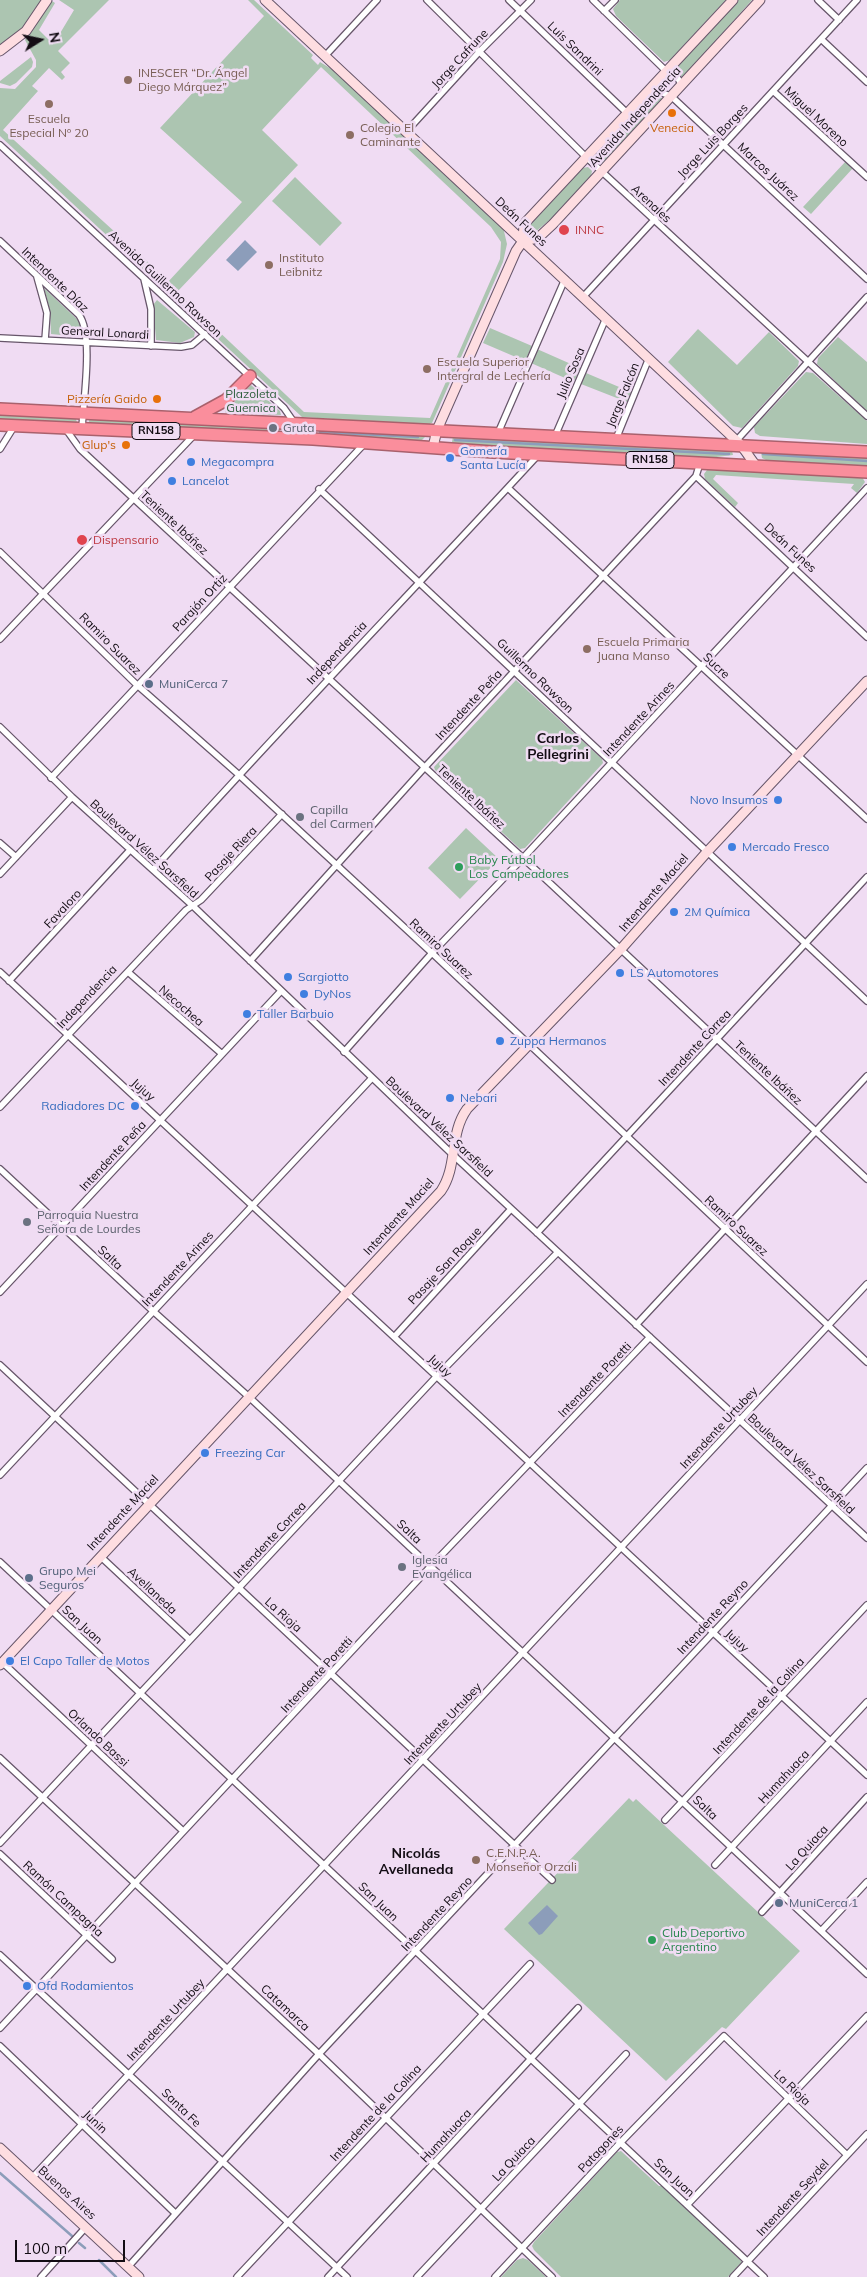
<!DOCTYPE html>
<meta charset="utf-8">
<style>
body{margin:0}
#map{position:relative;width:867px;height:2277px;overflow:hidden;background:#f0dcf3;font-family:Mulish,sans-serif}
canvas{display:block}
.north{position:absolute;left:15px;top:15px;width:50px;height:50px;-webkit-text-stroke:4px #f0dcf3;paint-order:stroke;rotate:80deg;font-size:14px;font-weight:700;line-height:20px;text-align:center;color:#130d14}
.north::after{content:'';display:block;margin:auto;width:18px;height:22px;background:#130d14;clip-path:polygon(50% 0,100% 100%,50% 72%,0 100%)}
.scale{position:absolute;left:15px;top:2240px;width:110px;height:22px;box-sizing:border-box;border:2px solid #130d14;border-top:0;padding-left:6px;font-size:15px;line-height:18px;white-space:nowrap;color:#130d14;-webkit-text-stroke:4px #f0dcf3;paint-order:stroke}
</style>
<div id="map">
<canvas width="867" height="2277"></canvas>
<div class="north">N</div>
<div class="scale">100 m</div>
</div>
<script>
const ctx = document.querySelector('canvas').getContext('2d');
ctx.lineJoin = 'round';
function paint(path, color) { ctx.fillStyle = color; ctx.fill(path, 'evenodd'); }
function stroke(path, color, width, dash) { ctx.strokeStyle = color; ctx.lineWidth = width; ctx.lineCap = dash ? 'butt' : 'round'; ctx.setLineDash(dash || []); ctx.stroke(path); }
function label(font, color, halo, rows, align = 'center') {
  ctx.font = font + ' Mulish,sans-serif'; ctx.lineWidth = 5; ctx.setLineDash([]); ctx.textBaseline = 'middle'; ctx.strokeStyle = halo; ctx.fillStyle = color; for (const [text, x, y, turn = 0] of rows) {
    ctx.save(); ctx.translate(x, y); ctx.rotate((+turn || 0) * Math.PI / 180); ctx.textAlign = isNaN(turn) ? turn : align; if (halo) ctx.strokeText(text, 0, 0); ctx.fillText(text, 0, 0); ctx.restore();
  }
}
const green = new Path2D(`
 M0,0h42l-15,24 -27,21z
 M59,0h50l-51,51 12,12 -9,9 4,5 -3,3 -13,-12 -17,18 6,5 -35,39 158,144 -1,2 7,7 75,-81 -82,-74 104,-112 -16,-16h6l59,55 -2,3 7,7 2,-3 21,13 162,152 4,17 -4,18 -71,161 -5,2 -125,-8 -302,-281v-48l15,1 21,-22v-7l-11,-20 27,-39 3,2 -16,27 10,10h7l18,-30zM321,67l170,160 10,15 -1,17 -70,159 -126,-6 -127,-120 121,-127 -36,-35z
 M620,0h106l-56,60 -6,2 -48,-46 -3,-7z
 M738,0h14l-69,78 -9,-9z
 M31,57l2,5 -1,5 -16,16 -6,3 -10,-3v-2z
 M655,90l2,5 6,4 -59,64h-7l-3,-4 1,-4z
 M846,161l7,7 -42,46 -8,-7z
 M588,167l4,4 -1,5 -39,42 -18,15 -3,1 -3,-3v-4l55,-59z
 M295,177l47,46 -22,23 -48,-45z
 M44,288l35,33 3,6 -2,10 -29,-3 -1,-23z
 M157,300l38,32 -1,5 -14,6 -24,-3 -3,-35z
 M490,328l42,18 -7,15 -42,-18z
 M698,329l39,36 32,-33 30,29 -1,5 -56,62 -9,-2 -65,-64z
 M838,337l29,25v49l-50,-47 1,-6z
 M537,349l43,19 -6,14 -43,-19z
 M806,372l7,1 54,48v23l-107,-8 -5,-3 -1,-6z
 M586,373l45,19 -4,10 -46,-18z
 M251,385l29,26 1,4 -55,-2 -1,-2z
 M0,413l75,4 2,5 -1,2 -76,-3z
 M89,419l191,8v5l-191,-7z
 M333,431l93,4v1l-4,4 -7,1 -77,-4z
 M453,436l279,15 1,4 -33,4 -245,-15 -3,-2z
 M761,452l106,4v12l-97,-6 -8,-4z
 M707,470l150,6 5,1 3,5 -8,11 -6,-5 3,-4 -138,-9 -3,4 25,24 -3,4 -30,-28 -1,-5z
 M516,680l86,79 1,4 -78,85 -5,1 -85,-79 -1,-3z
 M466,828l33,31 -39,40 -32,-31z
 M629,1798l4,4 3,-3 164,152 -74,78 -4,-2 -56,54 -162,-152z
 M621,2151l38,35h5l78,76 -14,15h-167l-27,-27 -2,-4 2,-4 83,-90z
 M523,2258l5,2 18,17h-45l16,-17z`);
const water = new Path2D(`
 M245,240l12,12 -19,19 -12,-11z
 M547,1905l11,11 -16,18 -3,1 -11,-12z`);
const stream = new Path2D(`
 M320,432l98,5
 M455,440l274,14
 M763,454l104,7
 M0,2173l72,63
 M79,2243l6,5
 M99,2260l17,17`);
const street = new Path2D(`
 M427,0l159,157 281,259
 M509,0l118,113
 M593,0l73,71 10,4 5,9
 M818,0l21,20
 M604,11l11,-11
 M821,39l46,43
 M325,56l52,-56
 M657,81l5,12 9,3 196,183
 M773,91l94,86
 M406,132l74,-81 51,-51
 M0,145l284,263 16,23 9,6
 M0,241l79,74c15,20 4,87 3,114
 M37,277l10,36 -2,27
 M144,279l7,30v37
 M583,297l274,-297
 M0,338l181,9 11,-2 13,-11
 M65,428l15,21 443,409 344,321
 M498,433l67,-154
 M555,436l51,-118
 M616,439l33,-81
 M736,441l131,-144
 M0,449l15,-24
 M696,476l171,161
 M508,488l359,331
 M319,489l548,512
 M0,552l137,133 101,89 194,179 435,409
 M0,639l195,-205
 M0,727l72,70 121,109 259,248 415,384
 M51,778l313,-334
 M0,843l16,14
 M153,870c126,-141 258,-277 386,-416
 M0,874l72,-77
 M250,961l175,-194 271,-291 4,-13
 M0,972l867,803
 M128,972l94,82
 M9,981l121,-131
 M344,1052l88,-99 91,-95 344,-370
 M0,1107l186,-197 15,-10 81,-86
 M0,1169l153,142 96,86 618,577
 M537,1233l330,-356
 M0,1292l281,-301
 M636,1325l231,-249
 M394,1337l117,-128
 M0,1365l552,515
 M0,1475l372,-397
 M100,1556l90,84
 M0,1562l764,715
 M2,1662l181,169
 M0,1758l319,296 233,223
 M665,1820l202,-215
 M0,1843l437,-467 121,-124
 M0,1854l112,105
 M715,1865l152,-163
 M762,1912l105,-115
 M822,1930l45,-48
 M0,1955l347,322
 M0,2028l431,-462 219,-229
 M0,2046l175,167
 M32,2178l835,-894
 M688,2204l179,-188
 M128,2267l191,-213 548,-586
 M41,2277l45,-50
 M237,2277l293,-313
 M328,2277l250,-269
 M417,2277l209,-223
 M495,2277l126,-135 103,-106 123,119
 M733,2277l134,-143`);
const secondary = new Path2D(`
 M265,0l476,445 15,21
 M0,51l26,-20 21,-31
 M523,241l15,-3 15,-14 207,-224
 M433,447l4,-17 79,-179 7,-10 1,-17 209,-224
 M0,1665l441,-474c17,-25 8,-57 26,-82l154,-160 86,-97 160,-171
 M0,2148l139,129`);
const highway = new Path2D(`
 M0,409l867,43
 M195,417l31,-17 24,-24
 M0,425l313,14 180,13 374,20`);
const markers = [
 [128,80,5,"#8d6e63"],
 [49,104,5,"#8d6e63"],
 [672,113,5,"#e8710a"],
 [350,135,5,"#8d6e63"],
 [564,230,6,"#e0444e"],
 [269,265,5,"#8d6e63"],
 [427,369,5,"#8d6e63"],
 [157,399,5,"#e8710a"],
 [273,428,5,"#6b7280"],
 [126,445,5,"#e8710a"],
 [450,458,5,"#3f7fe0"],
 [191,462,5,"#3f7fe0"],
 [172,481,5,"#3f7fe0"],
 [82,540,6,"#e0444e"],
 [587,649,5,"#8d6e63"],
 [149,684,5,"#5c6f8a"],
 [778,800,5,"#3f7fe0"],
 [300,817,5,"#6b7280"],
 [732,847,5,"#3f7fe0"],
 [459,867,5,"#2e9e5b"],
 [674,912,5,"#3f7fe0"],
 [620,973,5,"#3f7fe0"],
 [288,977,5,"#3f7fe0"],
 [304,994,5,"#3f7fe0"],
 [247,1014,5,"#3f7fe0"],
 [500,1041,5,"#3f7fe0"],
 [450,1098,5,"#3f7fe0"],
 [135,1106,5,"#3f7fe0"],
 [27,1222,5,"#6b7280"],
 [205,1453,5,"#3f7fe0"],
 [402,1567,5,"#6b7280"],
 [29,1578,5,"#5c6f8a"],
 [10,1661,5,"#3f7fe0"],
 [476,1860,5,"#8d6e63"],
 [779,1903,5,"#5c6f8a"],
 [652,1940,5,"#2e9e5b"],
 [27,1986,5,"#3f7fe0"]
];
const shields = [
 [156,431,48],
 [650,460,48]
];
const shieldNames = [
 ["RN158",156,431],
 ["RN158",650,460]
];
const streetNames = [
 ["Luis Sandrini",575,49,44],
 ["Jorge Cafrune",460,59,-47],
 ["Avenida Independencia",635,117,-48],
 ["Miguel Moreno",816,117,43],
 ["Jorge Luis Borges",713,141,-47],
 ["Marcos Juárez",768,172,43],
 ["Arenales",651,204,43],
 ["Deán Funes",521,222,43],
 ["Intendente Díaz",55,280,44],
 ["Avenida Guillermo Rawson",165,284,43],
 ["General Lonardi",105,333,3],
 ["Julio Sosa",571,373,-67],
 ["Jorge Falcón",623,395,-68],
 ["Teniente Ibáñez",174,523,43],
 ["Deán Funes",790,548,43],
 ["Parajón Ortiz",200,603,-47],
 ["Ramiro Suarez",110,644,45],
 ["Independencia",337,653,-47],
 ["Sucre",716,666,43],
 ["Guillermo Rawson",535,676,44],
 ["Intendente Peña",469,705,-47],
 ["Intendente Arines",639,719,-47],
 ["Teniente Ibáñez",471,797,43],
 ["Boulevard Vélez Sarsfield",144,849,42],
 ["Pasaje Riera",231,854,-47],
 ["Intendente Maciel",654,893,-49],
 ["Favaloro",63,909,-47],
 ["Ramiro Suarez",441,949,43],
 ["Independencia",87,997,-47],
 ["Necochea",181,1006,41],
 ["Intendente Correa",695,1048,-47],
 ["Teniente Ibáñez",768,1073,43],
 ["Jujuy",143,1090,42],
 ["Boulevard Vélez Sarsfield",439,1127,43],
 ["Intendente Peña",113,1156,-47],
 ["Intendente Maciel",399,1217,-48],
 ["Ramiro Suarez",736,1226,43],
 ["Salta",110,1258,43],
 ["Pasaje San Roque",445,1266,-47],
 ["Intendente Arines",178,1269,-47],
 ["Jujuy",440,1366,43],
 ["Intendente Poretti",595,1380,-46],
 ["Intendente Urtubey",719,1428,-47],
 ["Boulevard Vélez Sarsfield",801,1464,43],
 ["Intendente Maciel",123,1513,-47],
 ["Salta",409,1532,43],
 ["Intendente Correa",270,1540,-47],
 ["Avellaneda",152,1591,43],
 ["La Rioja",283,1615,42],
 ["Intendente Reyno",713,1617,-47],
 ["San Juan",82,1625,43],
 ["Jujuy",737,1641,43],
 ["Intendente Poretti",317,1675,-47],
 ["Intendente de la Colina",759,1706,-47],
 ["Intendente Urtubey",443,1724,-47],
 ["Orlando Bassi",98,1738,43],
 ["Humahuaca",784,1777,-47],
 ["Salta",705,1808,43],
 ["La Quiaca",807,1848,-48],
 ["Ramón Campagna",63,1899,43],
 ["San Juan",378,1902,44],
 ["Intendente Reyno",437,1914,-47],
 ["Catamarca",285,2008,43],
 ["Intendente Urtubey",166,2020,-47],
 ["La Rioja",792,2088,44],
 ["Santa Fe",181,2108,44],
 ["Intendente de la Colina",376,2113,-47],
 ["Junin",95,2122,44],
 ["Humahuaca",446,2136,-47],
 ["Patagones",601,2149,-47],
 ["La Quiaca",514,2159,-47],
 ["San Juan",674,2178,43],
 ["Buenos Aires",67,2193,42],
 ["Intendente Seydel",793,2198,-47]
];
const educationNames = [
 ["INESCER “Dr. Ángel",138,73],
 ["Diego Márquez”",138,87],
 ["Escuela",49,119,"center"],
 ["Especial Nº 20",49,133,"center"],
 ["Colegio El",360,128],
 ["Caminante",360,142],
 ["Instituto",279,258],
 ["Leibnitz",279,272],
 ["Escuela Superior",437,362],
 ["Intergral de Lechería",437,376],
 ["Escuela Primaria",597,642],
 ["Juana Manso",597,656],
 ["C.E.N.P.A.",486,1853],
 ["Monseñor Orzali",486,1867]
];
const foodNames = [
 ["Venecia",672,128,"center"],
 ["Pizzería Gaido",147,399],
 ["Glup's",116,445]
];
const healthNames = [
 ["INNC",575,230],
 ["Dispensario",93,540]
];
const parkNames = [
 ["Plazoleta",251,394],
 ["Guernica",251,408]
];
const worshipNames = [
 ["Gruta",283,428],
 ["Capilla",310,810],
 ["del Carmen",310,824],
 ["Parroquia Nuestra",37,1215],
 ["Señora de Lourdes",37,1229],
 ["Iglesia",412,1560],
 ["Evangélica",412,1574]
];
const shopNames = [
 ["Gomería",460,451],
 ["Santa Lucía",460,465],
 ["Megacompra",201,462],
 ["Lancelot",182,481],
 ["Novo Insumos",768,800,"right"],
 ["Mercado Fresco",742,847],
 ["2M Química",684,912],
 ["LS Automotores",630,973],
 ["Sargiotto",298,977],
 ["DyNos",314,994],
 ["Taller Barbuio",257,1014],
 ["Zuppa Hermanos",510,1041],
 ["Nebari",460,1098],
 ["Radiadores DC",125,1106,"right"],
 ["Freezing Car",215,1453],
 ["El Capo Taller de Motos",20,1661],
 ["Ofd Rodamientos",37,1986]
];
const serviceNames = [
 ["MuniCerca 7",159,684],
 ["Grupo Mei",39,1571],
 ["Seguros",39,1585],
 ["MuniCerca 1",789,1903]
];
const leisureNames = [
 ["Baby Fútbol",469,860],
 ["Los Campeadores",469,874],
 ["Club Deportivo",662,1933],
 ["Argentino",662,1947]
];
const neighbourhoodNames = [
 ["Carlos",558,739],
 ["Pellegrini",558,755],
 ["Nicolás",416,1854],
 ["Avellaneda",416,1870]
];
paint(green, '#acc5b1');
paint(water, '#8c9dba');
stroke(stream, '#8c9dba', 2.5);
stroke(street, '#67566a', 8);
stroke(secondary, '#67566a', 11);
stroke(highway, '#a9616c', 14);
stroke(street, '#fff', 5.5);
stroke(secondary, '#fedde1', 9);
stroke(highway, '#fa8e9c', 11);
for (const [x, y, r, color] of markers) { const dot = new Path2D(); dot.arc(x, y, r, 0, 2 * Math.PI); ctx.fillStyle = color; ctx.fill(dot); stroke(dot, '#f0dcf3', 2); }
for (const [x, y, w] of shields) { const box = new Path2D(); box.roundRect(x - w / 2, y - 8.5, w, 17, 4); ctx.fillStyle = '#f0dcf3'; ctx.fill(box); stroke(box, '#130d14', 1); }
label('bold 11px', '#130d14', null, shieldNames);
label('12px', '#130d14', '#f0dcf3', streetNames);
label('12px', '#785e54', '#f0dcf3', educationNames, 'left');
label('12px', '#c56008', '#f0dcf3', foodNames, 'right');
label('12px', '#be3a42', '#f0dcf3', healthNames, 'left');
label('12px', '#2c5d3b', '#f0dcf3', parkNames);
label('12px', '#5b616d', '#f0dcf3', worshipNames, 'left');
label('12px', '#366cbe', '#f0dcf3', shopNames, 'left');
label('12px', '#4e5e75', '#f0dcf3', serviceNames, 'left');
label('12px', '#27864d', '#f0dcf3', leisureNames, 'left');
label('bold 14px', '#130d14', '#f0dcf3', neighbourhoodNames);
</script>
